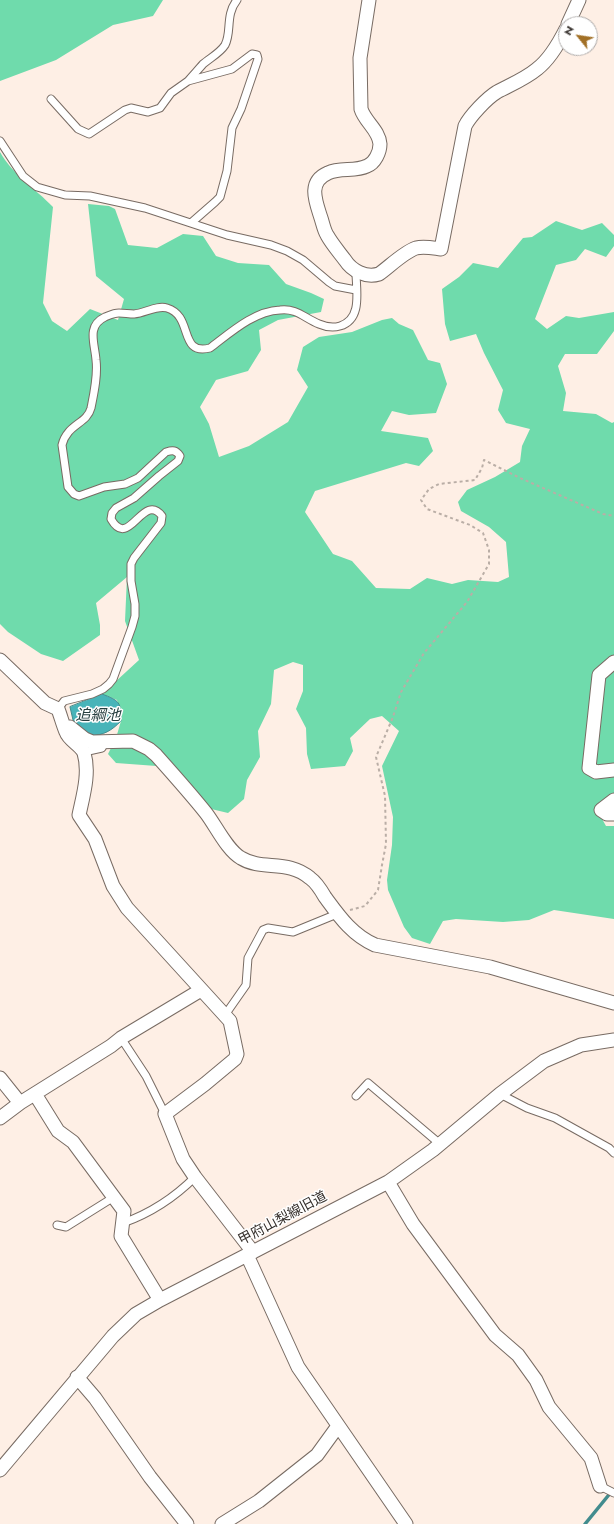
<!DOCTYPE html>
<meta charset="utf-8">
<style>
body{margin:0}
#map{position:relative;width:614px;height:1524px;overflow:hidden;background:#feefe5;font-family:Jost,sans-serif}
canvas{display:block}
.north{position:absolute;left:558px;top:16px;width:40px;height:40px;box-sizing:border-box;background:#fff;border:1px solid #aeabaa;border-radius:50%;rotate:300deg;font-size:11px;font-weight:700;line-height:16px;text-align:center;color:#342e2a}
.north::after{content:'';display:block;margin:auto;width:14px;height:18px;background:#a27026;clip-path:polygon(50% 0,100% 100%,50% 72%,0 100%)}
</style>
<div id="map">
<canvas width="614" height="1524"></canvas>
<div class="north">N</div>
</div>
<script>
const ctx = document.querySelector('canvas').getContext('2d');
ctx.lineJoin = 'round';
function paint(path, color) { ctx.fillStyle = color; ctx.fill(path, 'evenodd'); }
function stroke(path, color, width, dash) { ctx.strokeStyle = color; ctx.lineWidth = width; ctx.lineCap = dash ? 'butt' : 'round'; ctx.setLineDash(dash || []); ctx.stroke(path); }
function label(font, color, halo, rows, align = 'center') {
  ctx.font = font + ' Jost,"Noto Sans JP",sans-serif'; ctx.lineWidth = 3; ctx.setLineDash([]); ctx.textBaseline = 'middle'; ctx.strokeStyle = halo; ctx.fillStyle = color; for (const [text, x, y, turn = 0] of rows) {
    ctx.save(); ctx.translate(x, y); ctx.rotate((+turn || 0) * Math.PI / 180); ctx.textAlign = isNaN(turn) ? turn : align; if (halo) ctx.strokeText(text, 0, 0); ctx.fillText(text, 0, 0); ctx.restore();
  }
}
const forest = new Path2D(`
 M0,0h163l-10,16 -40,9 -57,35 -56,21z
 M0,152c13,23 35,36 53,55l-10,96 9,18 15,10 23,-22 28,11 6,-21 -28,-23 -8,-72 21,2 6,3 13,36 29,3 26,-14 20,2 13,20 22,7 31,2 17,19 25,9 13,6 -3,13 -43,8 -19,10 2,20 -13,21 -32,9 -16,27 9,17 10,33 30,-11 39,-24 20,-35 -11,-17 6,-23 16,-10 33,-5 30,-12 10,-2 7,6 14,6 15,30 12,3 7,21 -11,29 -27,2 -17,-4 -11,20 47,7 5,13 -14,15 -13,-3 -91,28 -10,21 28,42 19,7 24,27 34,1 17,-11 25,6 16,-4 30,2 11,-5 -3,-35 -17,-15 -28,-16 -3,-9 9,-12 28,-13 25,-15 2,-16 8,-17 -24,-6 -8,-13 5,-20 -19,-37 -8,-19 -26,7 -5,-17 -3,-35 17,-12 14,-14 25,5 25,-30 9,-1 24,-16 26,9 20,-7 12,12v11l-8,11 -21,-8 -9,11 -20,5 -21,54 12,10 19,-13 13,2 35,-6v19l-17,23h-32l-7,12 8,27 -3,18 33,3 16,9 2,-1v386l-13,9 5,9h8v93l-60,-9 -25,10 -26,2 -47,-3 -13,2 -13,23 -18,-6 -8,-11 -16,-37 -1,-10 5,-35 1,-28 -11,-51 17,-35 -17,-15 -12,3 -20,19 3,13 -8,15 -34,3 -4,-15 -1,-26 -10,-19 7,-18v-26l-10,-3 -19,8 -3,34 -13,27 2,26 -13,23 -3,19 -16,14 -21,-5 -37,-41 -54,-4 -8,-9 8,-16 5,-17 -4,-21 -15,-6 37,-34 -14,-39 2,-44 -31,26 4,22v10l-37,26 -22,-7 -33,-22 -8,-8z`);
const water = new Path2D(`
 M102,694c18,7 19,8 19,27 -10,10 -17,14 -31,15l-17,-16 -3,-13z`);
const stream = new Path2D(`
 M585,1524l27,-33`);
const path = new Path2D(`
 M350,910l15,-4 13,-16 4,-25 4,-21 -1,-48 -9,-39 17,-40 8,-25 23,-39 43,-51 22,-38v-14l-6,-17 -13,-8 -43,-16 -6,-9 8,-11 10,-5 36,-4 7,-12 2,-8 36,18 83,36 11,2`);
const lane = new Path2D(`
 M51,99l27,30 11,5 36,-24 6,-2 17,4 12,-4 11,-15 17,-12
 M0,141l23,35 14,11 28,8 25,1 55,12 82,27 44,10 16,6 16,9 26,22 6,4 21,4
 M191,223l24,-21 5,-5 7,-26 5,-43 9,-19 17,-50 -1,-4 -5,-1 -20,15 -44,12c5,-6 10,-11 15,-17 7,-6 17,-11 22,-19 7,-13 0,-30 12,-45
 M58,709l6,-8 28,-7 11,-5 6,-5 4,-5 19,-52 3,-11v-12l-4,-23v-17l3,-6 27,-35 1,-7c-19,-25 -33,35 -51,3l1,-6 4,-5 18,-10 25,-22 19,-15 2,-5c-4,-6 -7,-6 -14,-4l-28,26 -13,6 -21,3 -25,9 -5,-2 -6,-7 -6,-42c5,-21 25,-21 29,-37 3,-15 7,-33 5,-48 -1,-16 -10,-34 9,-43 5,-2 9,-4 14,-4 5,0 10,1 15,1 11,-1 23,-9 33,-6 27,8 11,48 43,40 20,-15 44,-37 70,-38 17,-2 24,8 39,14 7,3 14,4 21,2 23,-7 16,-36 16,-54
 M84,752l18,-4 3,-6
 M225,1015l21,-30 2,-27 15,-28 5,-2 25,4 44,-18
 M121,1038l25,38 19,38
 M500,1094l27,14 28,10 54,30 5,5
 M356,1096l12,-13 72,61
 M123,1223c28,-10 51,-25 72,-46
 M57,1225l9,2 48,-30
 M600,1486l14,7`);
const street = new Path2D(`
 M369,0l-9,58 1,51c4,13 18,21 19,35 0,8 -5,19 -13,22 -12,6 -27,1 -39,7 -21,9 -12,29 -7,45 2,6 3,12 6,17 5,9 12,17 18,25 7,11 21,18 34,14 10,-7 25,-22 37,-26 8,-2 17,0 25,1l24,-123c5,-10 22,-28 32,-34 13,-7 28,-13 40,-23 13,-10 22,-26 29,-40
 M568,24l11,-24
 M0,660l45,43 13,6c3,8 5,16 8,23 3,9 15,13 18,21 6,20 -1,43 -5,62l16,24 18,47 14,22 103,113 7,33 -2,5 -30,25 -40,30 18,45 12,18 58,75
 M614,662l-15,13 -10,93 7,4 18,-2
 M70,727l15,12 7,3 41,-1 16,8 7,6c17,19 34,38 50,58 10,13 21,37 35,45 21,13 47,1 69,20 7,5 11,12 15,19 14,19 27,38 50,48l115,22 124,36
 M614,800l-13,10 6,4h7
 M0,1078l20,25 91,-57 10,-8 80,-48
 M35,1094l23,37 15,11 51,69 -3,25 39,64
 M0,1118l20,-15
 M388,1182l25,42 82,111 23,20 18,25 13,27 42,51 9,28
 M247,1255l51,112 108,157
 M77,1377l18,21 55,79 37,47
 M0,1470l113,-134 23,-22 24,-14 228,-118 45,-32 67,-56 44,-33 37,-16 33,-5
 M222,1524l37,-23 58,-46 21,-29`);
const streetNames = [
 ["甲府山梨線旧道",283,1219,-28]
];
const waterNames = [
 ["追綱池",98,716]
];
paint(forest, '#6fdbac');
paint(water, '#48b4b9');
stroke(water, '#428c8e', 1);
stroke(stream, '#428c8e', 3.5);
stroke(lane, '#786b63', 9);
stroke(street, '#786b63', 15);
stroke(path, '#baaea6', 2, [3, 3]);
stroke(lane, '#fff', 7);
stroke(street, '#fff', 13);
label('14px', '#342e2a', '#fff', streetNames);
label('italic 15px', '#263e3f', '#fff', waterNames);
</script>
